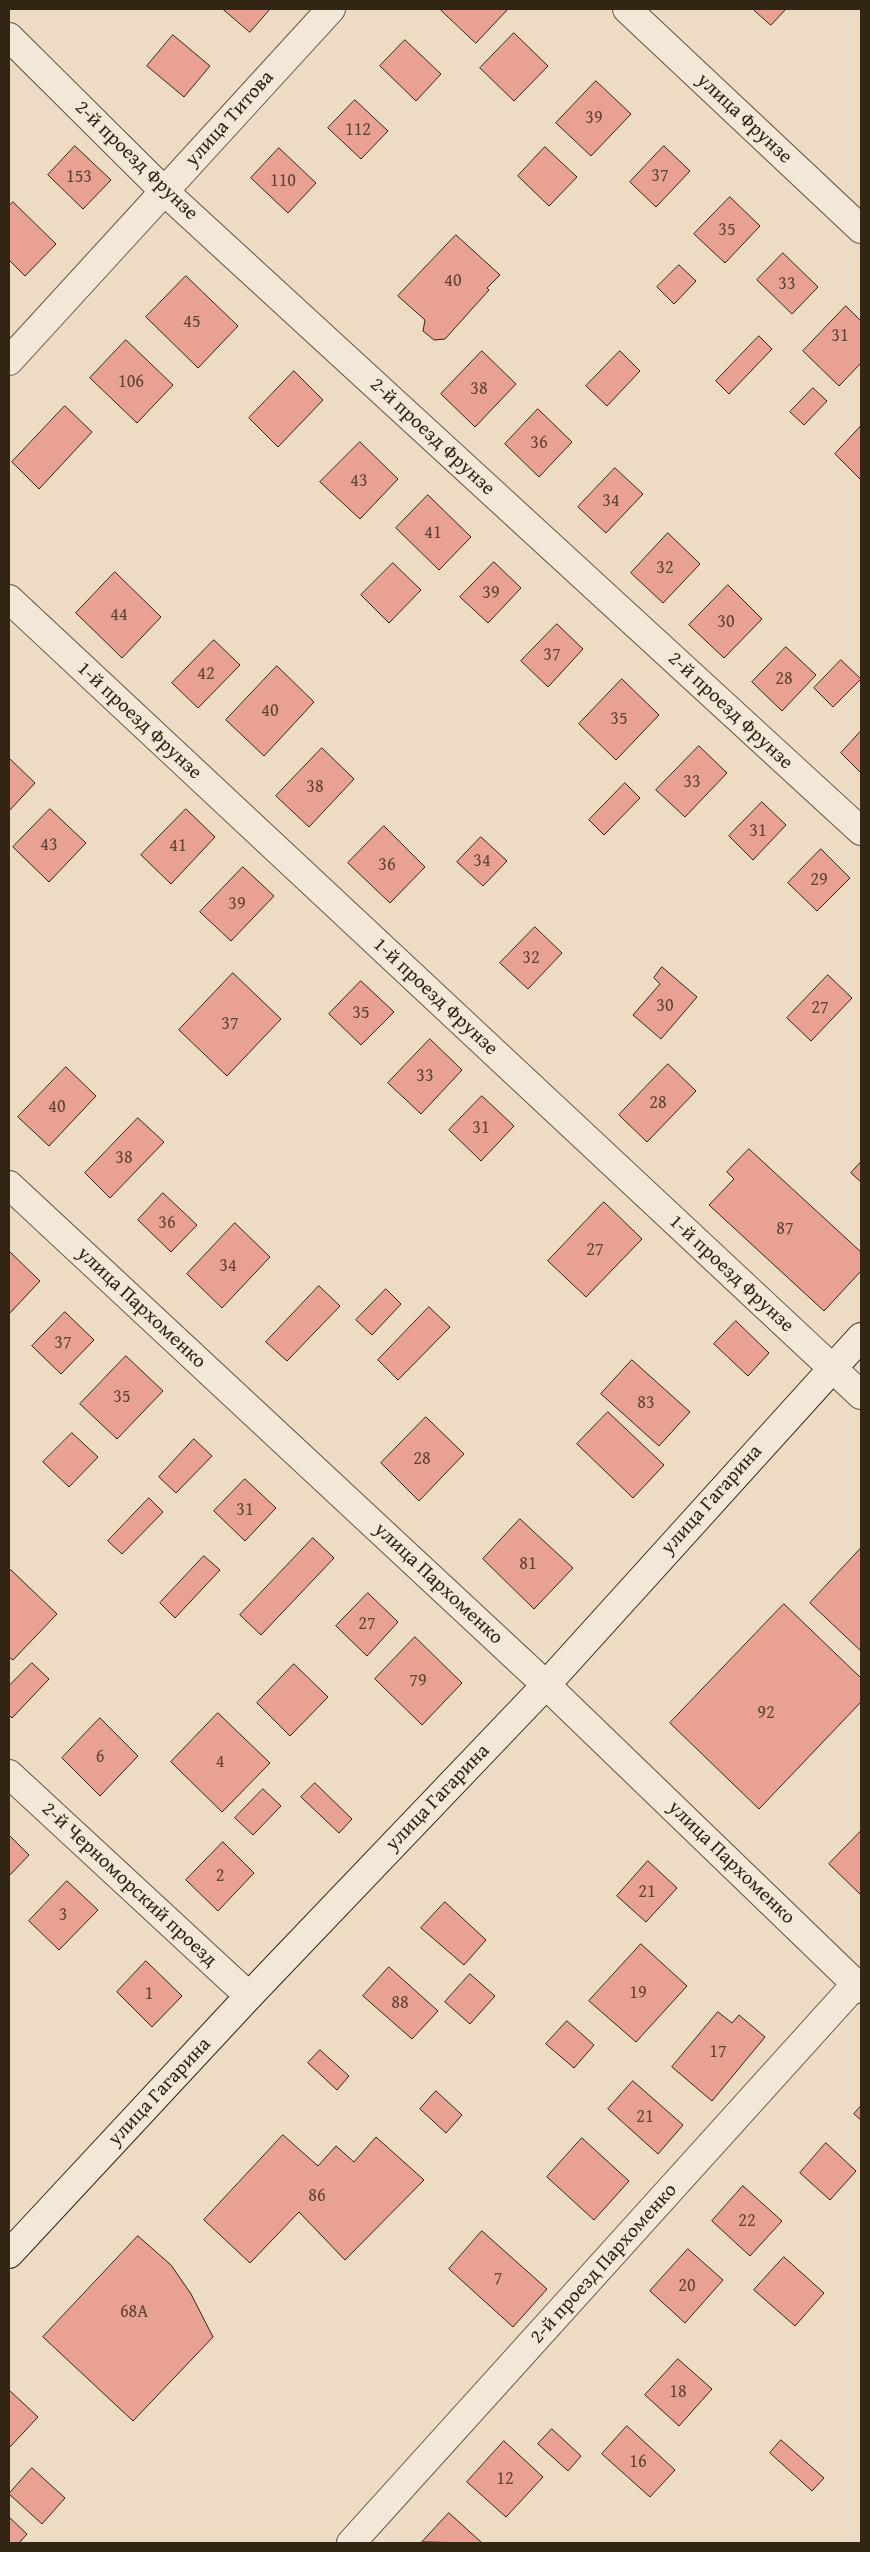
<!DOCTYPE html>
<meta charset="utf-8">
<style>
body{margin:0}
#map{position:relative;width:870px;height:2552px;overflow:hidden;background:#eddcc3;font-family:"Gentium Book Plus",serif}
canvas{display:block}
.frame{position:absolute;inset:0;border:10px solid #332514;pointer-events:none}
</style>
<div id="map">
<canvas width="870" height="2552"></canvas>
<div class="frame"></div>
</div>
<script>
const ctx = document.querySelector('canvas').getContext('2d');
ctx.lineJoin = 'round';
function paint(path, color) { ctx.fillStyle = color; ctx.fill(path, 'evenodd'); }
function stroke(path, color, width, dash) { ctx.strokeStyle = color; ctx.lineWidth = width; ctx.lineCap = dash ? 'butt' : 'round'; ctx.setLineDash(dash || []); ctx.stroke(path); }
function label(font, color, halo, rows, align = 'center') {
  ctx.font = font + ' "Gentium Book Plus",serif'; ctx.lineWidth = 4.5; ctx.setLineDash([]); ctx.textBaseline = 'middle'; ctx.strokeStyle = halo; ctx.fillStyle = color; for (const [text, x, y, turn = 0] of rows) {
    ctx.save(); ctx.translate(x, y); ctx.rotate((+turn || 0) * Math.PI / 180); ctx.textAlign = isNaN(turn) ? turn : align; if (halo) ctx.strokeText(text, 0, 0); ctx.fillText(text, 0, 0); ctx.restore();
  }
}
const building = new Path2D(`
 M223,9h47l-20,23z
 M440,9h68l-32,34z
 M753,9h33l-15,16z
 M514,33l34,33 -34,35 -34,-33z
 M173,35l37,31 -26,31 -37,-31z
 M405,40l36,34 -25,27 -36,-35z
 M596,81l35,33 -40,42 -35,-33z
 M355,100l33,31 -27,28 -33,-31z
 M75,146l36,34 -28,29 -35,-34z
 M664,146l26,25 -34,36 -26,-25z
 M545,147l32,30 -28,29 -31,-30z
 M279,148l37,35 -28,30 -37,-35z
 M730,197l30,29 -35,37 -31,-29z
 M13,202l43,42 -31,32 -16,-16v-54z
 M456,235l44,40 -13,13 2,2 -44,49 -11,1 -11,-9 2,-11 -27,-24z
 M783,253l35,34 -26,27 -35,-34z
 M679,265l17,16 -22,23 -17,-17z
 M186,276l52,50 -40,42 -52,-51z
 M846,306l15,15v42l-22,23 -36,-35z
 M759,336l13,13 -43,45 -13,-13z
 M126,340l47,45 -36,38 -47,-45z
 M482,351l34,33 -41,43 -34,-33z
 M620,351l20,20 -33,35 -21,-20z
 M294,371l29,29 -45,47 -29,-29z
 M813,388l14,13 -23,24 -14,-13z
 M65,406l27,26 -53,57 -27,-27z
 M538,409l34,33 -33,35 -34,-33z
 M861,426v54l-26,-26z
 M360,442l38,37 -38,40 -40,-37z
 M615,468l28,26 -37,39 -28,-26z
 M428,495l43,42 -32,33 -43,-42z
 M668,533l32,31 -37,39 -32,-30z
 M494,562l27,26 -33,35 -28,-26z
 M393,563l28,27 -32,33 -28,-28z
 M115,572l46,45 -39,41 -46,-45z
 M728,585l34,34 -38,39 -35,-33z
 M557,624l26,25 -35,38 -27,-26z
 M214,640l26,25 -42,43 -26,-25z
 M786,647l30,28 -34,36 -30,-29z
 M841,660l20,19 -28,28 -19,-19z
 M277,666l37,36 -50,54 -38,-36z
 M622,679l37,36 -43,45 -37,-36z
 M861,731v42l-20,-20z
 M699,746l28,27 -42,44 -29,-27z
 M322,748l32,31 -45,48 -33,-31z
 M9,758l26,25 -26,28z
 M625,783l15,15 -36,37 -15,-15z
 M762,802l24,23 -33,35 -24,-24z
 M50,809l36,34 -37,39 -36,-35z
 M186,809l29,28 -44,47 -30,-29z
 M384,826l41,41 -35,36 -42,-40z
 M481,837l26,24 -24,25 -26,-24z
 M821,849l29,29 -33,33 -29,-28z
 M243,867l31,29 -43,45 -31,-29z
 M535,927l27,26 -34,36 -28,-26z
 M662,967l35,30 -36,42 -28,-24 27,-31 -6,-6z
 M233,973l48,46 -54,57 -48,-46z
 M828,975l24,23 -41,43 -24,-23z
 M361,981l33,31 -33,33 -32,-31z
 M430,1039l32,31 -41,44 -33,-31z
 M668,1064l28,27 -49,51 -28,-27z
 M66,1067l30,29 -47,50 -31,-29z
 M482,1096l32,30 -33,35 -32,-31z
 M138,1118l26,24 -54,56 -25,-25z
 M749,1149l112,103v19l-37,40 -115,-106 25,-26 -7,-7z
 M861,1162v20l-10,-9z
 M163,1193l34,32 -26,27 -33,-32z
 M604,1202l38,37 -56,58 -38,-36z
 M235,1223l35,34 -48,51 -35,-34z
 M9,1251l31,30 -31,33z
 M319,1286l21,20 -53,55 -21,-19z
 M386,1289l15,15 -29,31 -16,-15z
 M429,1307l21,20 -52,53 -20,-20z
 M65,1312l29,28 -33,34 -29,-28z
 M736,1321l33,32 -21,23 -34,-32z
 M126,1356l37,35 -46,48 -37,-35z
 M632,1360l58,52 -31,34 -58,-52z
 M608,1412l56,53 -31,33 -56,-54z
 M426,1417l38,37 -45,47 -38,-38z
 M72,1433l26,24 -29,30 -26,-25z
 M194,1439l18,17 -36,37 -17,-16z
 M245,1479l31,29 -31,33 -31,-30z
 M149,1498l14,14 -41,42 -14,-13z
 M520,1519l53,49 -39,41 -51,-50z
 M313,1538l21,20 -73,77 -21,-20z
 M861,1548v103l-51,-48z
 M204,1556l16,14 -45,48 -15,-15z
 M11,1570l46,44 -44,46 -4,-3v-85z
 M368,1593l30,29 -31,34 -31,-30z
 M784,1604l77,74v24l-102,107 -89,-86z
 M415,1637l47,46 -40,42 -47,-46z
 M32,1663l17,16 -37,39 -3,-3v-29z
 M294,1664l34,33 -38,39 -33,-33z
 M218,1713l52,50 -48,49 -51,-50z
 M100,1718l38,38 -38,40 -38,-38z
 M315,1783l37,36 -13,14 -38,-36z
 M263,1789l18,17 -28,29 -18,-17z
 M861,1831v64l-32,-31z
 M9,1835l20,20 -20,21z
 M223,1842l31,31 -36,38 -32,-31z
 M648,1861l29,27 -31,34 -29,-26z
 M67,1881l31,29 -39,40 -30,-29z
 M445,1902l41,38 -22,25 -43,-37z
 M641,1944l46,42 -51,56 -47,-41z
 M146,1961l36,35 -30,31 -35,-35z
 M389,1967l49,44 -26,28 -49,-43z
 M470,1974l25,22 -25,28 -25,-22z
 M718,2012l14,11 7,-8 26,22 -53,64 -40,-34z
 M567,2021l27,24 -20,23 -28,-24z
 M320,2050l29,26 -12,14 -29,-27z
 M633,2081l50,44 -25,29 -50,-45z
 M436,2091l26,24 -16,18 -26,-24z
 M861,2106v14l-7,-6z
 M283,2135l35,31 18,-20 18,16 22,-25 48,43 -79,80 -46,-48 -49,51 -46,-43z
 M582,2138l47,43 -35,39 -47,-43z
 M826,2143l30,28 -26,29 -30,-27z
 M743,2186l39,35 -32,35 -38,-35z
 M482,2231l65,58 -34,38 -64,-58z
 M138,2236l33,29 20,29 22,43 -80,84 -90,-84z
 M688,2249l35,31 -38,43 -35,-32z
 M784,2257l40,36 -29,33 -41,-36z
 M678,2359l34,30 -33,37 -34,-31z
 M9,2390l29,27 -29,31z
 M627,2426l48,44 -25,27 -48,-43z
 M552,2429l29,27 -13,15 -30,-27z
 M781,2440l43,38 -12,13 -42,-38z
 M504,2441l39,36 -37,40 -39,-35z
 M32,2468l33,30 -23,26 -33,-30z
 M449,2513l32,29 -1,1 -58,-1z
 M9,2517l18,17 -8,9h-10z`);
const street = new Path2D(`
 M627,9l234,220
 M9,37l155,154 697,640
 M9,361l322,-352
 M9,599l852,796
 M9,1185l537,500 315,304
 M9,1774l240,222
 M351,2543l505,-559`);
const secondary = new Path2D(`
 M9,2254l240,-258 297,-311 315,-348`);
const numberNames = [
 ["39",594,118],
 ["112",358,130],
 ["37",660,176],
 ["153",79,177],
 ["110",283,181],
 ["35",727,230],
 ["40",453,281],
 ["33",787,284],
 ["45",192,322],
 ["31",840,336],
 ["106",131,382],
 ["38",479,389],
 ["36",539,443],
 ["43",359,481],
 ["34",611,501],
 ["41",433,533],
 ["32",665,568],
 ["39",491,593],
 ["44",119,615],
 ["30",726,622],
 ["37",552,655],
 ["42",206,674],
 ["28",784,679],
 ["40",270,711],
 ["35",619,719],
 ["33",692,782],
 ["38",315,787],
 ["31",758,831],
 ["43",49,845],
 ["41",178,846],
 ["34",482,861],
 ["36",387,865],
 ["29",819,880],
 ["39",237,904],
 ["32",531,958],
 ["30",665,1006],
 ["27",820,1008],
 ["35",361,1013],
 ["37",230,1024],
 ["33",425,1076],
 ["28",658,1103],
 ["40",57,1107],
 ["31",481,1128],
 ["38",124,1158],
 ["36",167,1223],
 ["87",785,1229],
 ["27",595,1250],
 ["34",228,1266],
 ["37",63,1343],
 ["35",122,1397],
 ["83",646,1403],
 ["28",422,1459],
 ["31",245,1510],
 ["81",528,1564],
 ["27",367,1624],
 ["79",418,1681],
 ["92",766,1713],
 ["6",100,1757],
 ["4",220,1762],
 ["2",220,1876],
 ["21",647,1892],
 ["3",63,1915],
 ["19",638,1993],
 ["1",149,1994],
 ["88",400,2003],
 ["17",718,2052],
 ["21",645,2117],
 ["86",317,2196],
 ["22",747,2221],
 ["7",498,2279],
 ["20",687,2286],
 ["68А",134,2312],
 ["18",678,2392],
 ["16",638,2462],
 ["12",505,2479]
];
const streetNames = [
 ["улица Титова",230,119,-48],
 ["улица Фрунзе",744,119,43],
 ["2-й проезд Фрунзе",136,161,44],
 ["2-й проезд Фрунзе",432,437,43],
 ["2-й проезд Фрунзе",730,711,43],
 ["1-й проезд Фрунзе",139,721,43],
 ["1-й проезд Фрунзе",435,997,43],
 ["1-й проезд Фрунзе",731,1274,43],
 ["улица Пархоменко",141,1308,43],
 ["улица Гагарина",712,1500,-48],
 ["улица Пархоменко",438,1584,43],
 ["улица Гагарина",438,1798,-46],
 ["улица Пархоменко",731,1863,44],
 ["2-й Черноморский проезд",129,1885,43],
 ["улица Гагарина",160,2092,-47],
 ["2-й проезд Пархоменко",604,2264,-48]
];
paint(building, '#e8a193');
stroke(building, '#332514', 1);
stroke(street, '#625340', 30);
stroke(secondary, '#332514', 30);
stroke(street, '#f3e8d8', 28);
stroke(secondary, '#f3e8d8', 28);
label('18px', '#604434', null, numberNames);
label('20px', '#332514', '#f3e8d8', streetNames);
</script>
